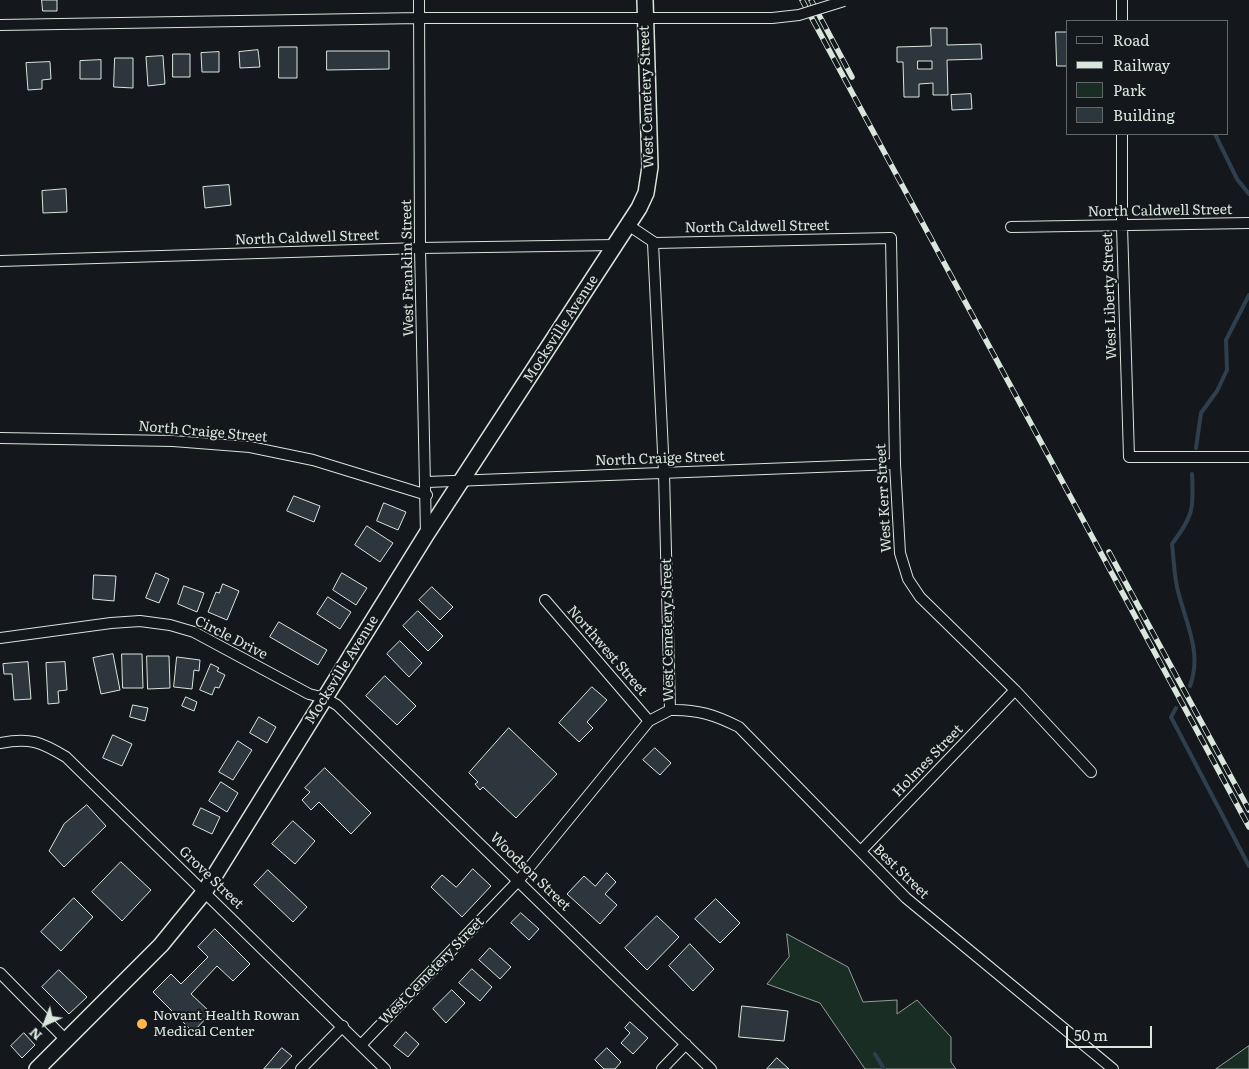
<!DOCTYPE html>
<style>
body{margin:0}
#map{position:relative;width:1249px;height:1069px;overflow:hidden;background:#14181c;font-family:Literata,serif}
canvas{display:block}
.legend{position:absolute;left:1066px;top:20px;width:162px;height:115px;box-sizing:border-box;background:#14181c;border:1px solid #626a69;margin:0;padding:6px 9px;list-style:none;font-size:15px;color:#d8e6dc}
.legend li{display:flex;align-items:center;gap:10px;height:25px}
.legend b{width:25px;border:1px solid #626a69}
.north{position:absolute;left:20px;top:999px;width:50px;height:50px;-webkit-text-stroke:4px #14181c;paint-order:stroke;rotate:223deg;font-size:14px;font-weight:700;line-height:20px;text-align:center;color:#d8e6dc}
.north::after{content:'';display:block;margin:auto;width:18px;height:22px;background:#d8e6dc;clip-path:polygon(50% 0,100% 100%,50% 72%,0 100%)}
.scale{position:absolute;left:1066px;top:1026px;width:86px;height:22px;box-sizing:border-box;border:2px solid #d8e6dc;border-top:0;padding-left:6px;font-size:15px;line-height:18px;white-space:nowrap;color:#d8e6dc;-webkit-text-stroke:4px #14181c;paint-order:stroke}
</style>
<div id="map">
<canvas width="1249" height="1069"></canvas>
<ul class="legend">
<li><b style="height:6px;background:#14181c"></b>Road</li>
<li><b style="height:6px;background:#d8e6dc"></b>Railway</li>
<li><b style="height:14px;background:#1a2d24"></b>Park</li>
<li><b style="height:14px;background:#2c363c"></b>Building</li>
</ul>
<div class="north">N</div>
<div class="scale">50 m</div>
</div>
<script>
const ctx = document.querySelector('canvas').getContext('2d');
ctx.lineJoin = 'round';
function paint(path, color) { ctx.fillStyle = color; ctx.fill(path, 'evenodd'); }
function stroke(path, color, width, dash) { ctx.strokeStyle = color; ctx.lineWidth = width; ctx.lineCap = dash ? 'butt' : 'round'; ctx.setLineDash(dash || []); ctx.stroke(path); }
function label(font, color, halo, rows, align = 'center') {
  ctx.font = font + ' Literata,serif'; ctx.lineWidth = 4; ctx.setLineDash([]); ctx.textBaseline = 'middle'; ctx.strokeStyle = halo; ctx.fillStyle = color; for (const [text, x, y, turn = 0] of rows) {
    ctx.save(); ctx.translate(x, y); ctx.rotate((+turn || 0) * Math.PI / 180); ctx.textAlign = isNaN(turn) ? turn : align; if (halo) ctx.strokeText(text, 0, 0); ctx.fillText(text, 0, 0); ctx.restore();
  }
}
const green = new Path2D(`
 M787,934l61,33 15,35 34,-2v14l20,-14 34,37v25l5,7h-91l-45,-66 -53,-19 22,-27z
 M1249,1046v23h-33z`);
const stream = new Path2D(`
 M1215,134l22,45 12,15
 M1196,448l5,-35 16,-22 10,-21 -1,-30 23,-45
 M1190,686c12,-32 -3,-61 -11,-91 -5,-16 -5,-35 -7,-51 21,-28 22,-35 20,-70
 M1176,708l-5,9 78,149
 M875,1054l9,15`);
const building = new Path2D(`
 M42,0h15v11h-14z
 M931,28h16v17l34,-1 1,15 -35,1 1,35h-15v-12l-14,1v13h-15l-1,-35h-6v-15l34,-1zM918,61h14v8h-14z
 M1056,32h12v34h-11z
 M279,47h18v31h-18z
 M258,50l2,17 -20,1 -1,-16z
 M327,51h62v18l-62,1z
 M219,52v20h-17l-1,-19z
 M173,54h17v23h-17z
 M163,56l2,28 -17,2 -2,-29z
 M115,58h18v30l-19,-1z
 M101,60v19h-21v-18z
 M50,62l1,17 -9,1v9l-14,1 -2,-27z
 M971,94l1,15 -20,1 -1,-15z
 M229,185l2,20 -26,3 -2,-21z
 M66,189l1,23 -24,1 -1,-22z
 M294,496l26,10 -6,16 -27,-11z
 M384,503l22,9 -8,18 -21,-9z
 M367,526l26,17 -13,19 -25,-17z
 M156,573l13,6 -10,24 -13,-5z
 M342,573l25,15 -11,17 -23,-15z
 M94,575l22,1 -2,25 -21,-2z
 M223,584l16,7 -12,29 -19,-8 8,-20 3,1z
 M184,586l20,7 -7,19 -19,-8z
 M432,587l21,20 -13,13 -21,-20z
 M328,597l23,15 -11,17 -23,-15z
 M418,611l25,25 -15,15 -25,-25z
 M279,622l48,28 -9,15 -48,-28z
 M400,641l22,22 -13,14 -22,-23z
 M113,654l7,36 -19,4 -8,-36z
 M122,654h20l1,34h-20z
 M147,656h22l1,32 -22,1z
 M177,657l23,3 -1,11 -5,-1 -2,19 -18,-2z
 M28,662l3,37 -17,1 -2,-26h-8l-1,-10z
 M65,662l2,28 -9,1 1,12 -11,1 -2,-41z
 M211,664l8,4 -2,3 8,4 -6,13 -4,-1 -3,8 -12,-5z
 M385,676l31,30 -19,19 -31,-29z
 M592,687l15,13 -20,22 6,6 -14,14 -20,-19z
 M186,697l11,5 -3,9 -12,-5z
 M133,705l15,3 -3,13 -15,-4z
 M259,717l17,10 -9,16 -17,-10z
 M509,728l48,46 -41,44 -33,-31 -3,3 -5,-6 3,-2 -9,-9z
 M113,735l19,9 -10,22 -19,-8z
 M238,741l14,9 -19,30 -14,-8z
 M655,748l16,15 -11,12 -17,-15z
 M325,768l46,45 -20,21 -32,-32 -8,8 -9,-10 8,-8 -5,-4z
 M221,782l17,11 -11,19 -18,-11z
 M87,805l19,21 -42,41 -15,-16 15,-27z
 M201,808l19,9 -8,17 -19,-9z
 M293,821l22,20 -20,23 -23,-20z
 M121,862l30,28 -29,31 -30,-29z
 M473,869l18,17 -29,31 -31,-30 11,-12 14,12z
 M268,870l39,37 -14,15 -39,-37z
 M607,873l9,9 -11,12 12,11 -17,19 -33,-30 17,-18 11,10z
 M74,898l19,19 -32,34 -20,-19z
 M716,899l24,24 -20,20 -25,-24z
 M521,913l18,16 -10,11 -18,-17z
 M657,916l22,21 -32,33 -22,-22z
 M215,929l35,35 -17,17 -16,-15 -26,28 20,19 -18,19 -40,-40 18,-18 10,10 27,-27 -10,-10z
 M690,944l24,25 -21,22 -24,-25z
 M490,948l21,19 -11,12 -21,-19z
 M472,969l20,18 -12,14 -21,-18z
 M59,970l28,27 -18,17 -27,-27z
 M452,990l13,13 -19,20 -13,-14z
 M742,1006l46,5 -4,30 -45,-4z
 M630,1022l18,16 -15,16 -12,-11 9,-10 -5,-5z
 M406,1032l13,12 -11,13 -14,-11z
 M24,1033l11,12 -13,13 -11,-12z
 M282,1048l10,8 -12,13h-16z
 M607,1048l14,14 -6,7h-11l-9,-9z
 M777,1058l12,11h-22z`);
const street = new Path2D(`
 M419,0l1,248 6,286
 M1122,0v21
 M0,25l419,-7h353
 M1122,134v92l7,231h120
 M628,225l27,18 236,-5 4,226 5,89 8,26 12,18 95,93 76,82
 M1011,227l238,-4
 M0,261l420,-13 195,-3
 M0,438l173,3 77,6 63,13 114,35
 M427,482l468,-18
 M545,600l104,121
 M0,638l111,-15 29,-2 30,4 24,7 115,62 16,4 12,7 374,364
 M670,710c27,-1 45,5 69,17l167,171 207,171
 M0,743c30,-6 41,-1 66,14l319,312
 M861,851l154,-161
 M0,973l66,67
 M361,1045l158,-165 130,-159 21,-11 -6,-237 -11,-230
 M301,1069l42,-43
 M662,1069l24,-25`);
const secondary = new Path2D(`
 M37,1069l124,-124 44,-54 221,-356 213,-327 7,-15 4,-26 -5,-167`);
const rail = new Path2D(`
 M802,0l447,827
 M811,0l41,77
 M1109,552l140,258`);
const streetBridge = new Path2D(`
 M772,18l27,-3 45,-14`);
const markers = [
 [142,1024,6,"#ffb74d"]
];
const streetNames = [
 ["West Cemetery Street",647,97,-92],
 ["North Caldwell Street",1160,211,-1],
 ["North Caldwell Street",757,227,-1],
 ["North Caldwell Street",307,238,-2],
 ["West Franklin Street",408,268,-91],
 ["West Liberty Street",1110,296,-92],
 ["Mocksville Avenue",561,329,-57],
 ["North Craige Street",203,432,5],
 ["North Craige Street",660,459,-2],
 ["West Kerr Street",884,498,-93],
 ["West Cemetery Street",668,630,-91],
 ["Circle Drive",231,638,27],
 ["Northwest Street",607,651,49],
 ["Mocksville Avenue",342,670,-58],
 ["Holmes Street",928,761,-46],
 ["Woodson Street",530,872,44],
 ["Best Street",901,872,44],
 ["Grove Street",211,878,44],
 ["West Cemetery Street",432,971,-46]
];
const poiNames = [
 ["Novant Health Rowan",153,1016],
 ["Medical Center",153,1032]
];
paint(green, '#1a2d24');
stroke(green, '#939e99', 1);
stroke(stream, '#2f3f4d', 4);
paint(building, '#2c363c');
stroke(building, '#d8e6dc', 1);
stroke(street, '#d8e6dc', 12);
stroke(secondary, '#d8e6dc', 18);
stroke(street, '#14181c', 10);
stroke(secondary, '#14181c', 15);
stroke(rail, '#d8e6dc', 5.5);
stroke(rail, '#14181c', 4, [11]);
stroke(streetBridge, '#d8e6dc', 12, []);
stroke(streetBridge, '#14181c', 10);
for (const [x, y, r, color] of markers) { const dot = new Path2D(); dot.arc(x, y, r, 0, 2 * Math.PI); ctx.fillStyle = color; ctx.fill(dot); stroke(dot, '#14181c', 2); }
label('14px', '#d8e6dc', '#14181c', streetNames);
label('14px', '#d8e6dc', '#14181c', poiNames, 'left');
</script>
